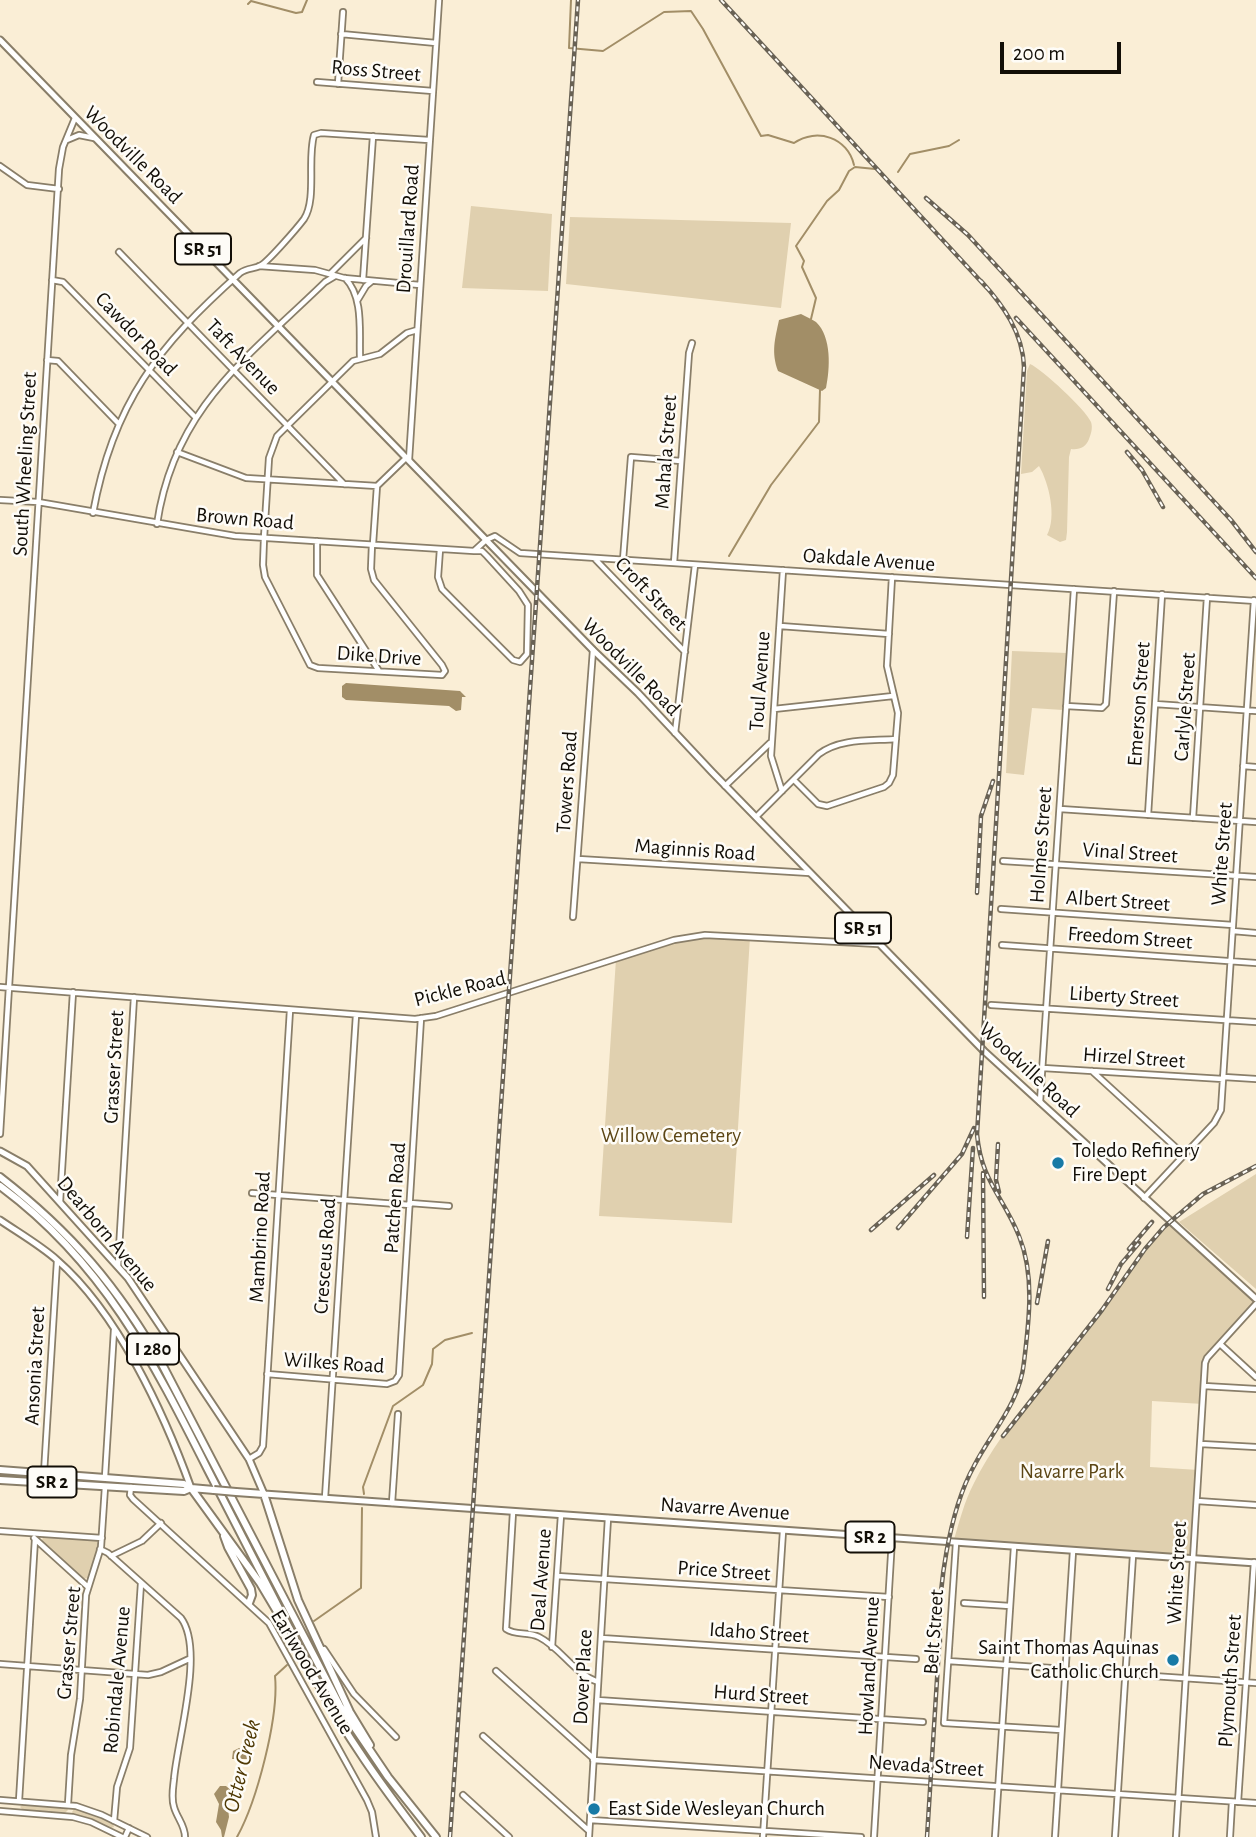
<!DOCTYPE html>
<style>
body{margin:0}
#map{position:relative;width:1256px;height:1837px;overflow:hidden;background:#faeed6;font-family:"Alegreya Sans",sans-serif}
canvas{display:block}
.scale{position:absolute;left:1000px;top:42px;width:121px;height:32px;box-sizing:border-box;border:4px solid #120e07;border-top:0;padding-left:9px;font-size:21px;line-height:24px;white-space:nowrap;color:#120e07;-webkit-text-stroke:5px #fefcf7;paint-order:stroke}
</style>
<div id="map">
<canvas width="1256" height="1837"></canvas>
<div class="scale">200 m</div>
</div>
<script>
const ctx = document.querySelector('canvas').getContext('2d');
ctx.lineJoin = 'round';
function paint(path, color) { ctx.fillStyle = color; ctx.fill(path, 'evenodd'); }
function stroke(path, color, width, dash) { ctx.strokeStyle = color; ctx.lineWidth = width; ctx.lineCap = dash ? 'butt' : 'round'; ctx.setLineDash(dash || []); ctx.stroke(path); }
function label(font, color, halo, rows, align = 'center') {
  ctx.font = font + ' "Alegreya Sans",sans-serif'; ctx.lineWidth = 5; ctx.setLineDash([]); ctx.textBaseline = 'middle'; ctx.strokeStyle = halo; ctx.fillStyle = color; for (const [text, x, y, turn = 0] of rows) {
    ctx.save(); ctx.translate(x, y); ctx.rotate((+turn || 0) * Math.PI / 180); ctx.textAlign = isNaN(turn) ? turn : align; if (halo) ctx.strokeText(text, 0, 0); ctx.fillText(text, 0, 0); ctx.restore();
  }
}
const green = new Path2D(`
 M471,206l81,8 -4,77 -86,-3z
 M570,217l221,6 -10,85 -215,-24z
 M1030,364c12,5 56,46 61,58 2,6 0,12 -2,17 -3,8 -9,11 -18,10l-2,8 -2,75 -1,8 -6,2 -13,-7c10,-18 2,-52 -8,-69l-7,6 -11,2 6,-103z
 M1012,651l55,2 -4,57 -31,-2 -8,67 -18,-2z
 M691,937h59l-18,286 -133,-7 17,-257z
 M1256,1174v115l-77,-67z
 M1170,1222l86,77v5l-49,54 -4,46 -51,-3 -2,66 49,3 -5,89 -241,-16c6,-20 11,-41 21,-60 32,-63 85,-116 128,-172 22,-30 42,-61 68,-89z
 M45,1536l52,5 2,6 -11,31 -5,1 -40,-36 -1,-4z
 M24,1803l42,4 2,3 -4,4 -40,-3 -4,-4z
 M75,1808l38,14 1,5 -5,2 -35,-14 -2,-3z`);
const water = new Path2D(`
 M801,314c5,3 11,5 15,8 16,15 14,47 10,66l-4,3 -44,-20c-7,-19 -3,-32 1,-51z
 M346,683l114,8 6,6h-4l-1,13 -5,1 -7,-5 -103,-6 -4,-3v-11z
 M239,1748l14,4v7h-21l1,-8z
 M220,1786h6l7,6 -6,8 2,17 -5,20h-2l-1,-7 -5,-8 3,-18 -5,-10z`);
const stream = new Path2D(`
 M571,0l-2,48 34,3 61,-39 27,-1 12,18 58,107 7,-1 26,8c23,-16 54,-5 60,22
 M248,4l3,-3 45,12 6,-1 5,-12
 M898,172l12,-18 39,-8 10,-6
 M811,319l5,-21 -14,-31 2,-6 -8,-15 31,-45 12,-11 10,-19 6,-4 20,2
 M729,556l42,-71 48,-63 1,-32
 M364,1494l-1,-7 30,-81 30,-21 9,-21 1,-15 12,-9 27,-7
 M314,1621l47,-33 1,-80
 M237,1837c20,-36 42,-120 38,-161l12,-11`);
const minor = new Path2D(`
 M341,34l95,9
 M317,82l116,9
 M338,84l5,-72
 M67,140l12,-5 15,3
 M0,166l27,19 32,4
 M119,252l225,232
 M259,266l56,4 29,8 76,7
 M330,274l36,-36
 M345,278c19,19 14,54 15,79
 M52,280l11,2 132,135
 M363,280l10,-144
 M357,301l9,-15 6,-5
 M47,360l11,1 60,62
 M177,452l69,26 131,8
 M409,460l30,-460
 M0,500l38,2 197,34 239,15 12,-11 9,-4 25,17 736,48
 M93,513c20,-110 65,-167 147,-240 7,-5 13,-4 20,-7 8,-4 38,-39 44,-47 13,-20 3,-60 10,-84l7,-2 108,7
 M157,524c17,-116 90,-166 168,-242l10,-6
 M264,538l-1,27 2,12 45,88 8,3 124,7 3,-4 -3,-6 -68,-85 -3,-11 1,-25
 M264,538l5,-80 8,-22 76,-75 27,-7 27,-21 10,-3
 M317,541v34l62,96
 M373,544l4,-58 29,-28
 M440,549l-2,28 4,12 71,71 7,2 7,-8 1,-49 -9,-14 -32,-35 -5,-5h-7
 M595,559l90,93
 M623,560l8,-103 50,4
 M674,563l15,-210 3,-10
 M780,626l109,8
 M1155,704l101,7
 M1066,706l36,2 4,-4 8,-113
 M774,709l119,-13
 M675,733l20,-168
 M1243,766l13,1
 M794,780l24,24 9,2 57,-19 5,-4 4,-8 5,-62 -11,-47 5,-89
 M725,786l45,-43
 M782,791l-11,-35 12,-186
 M1060,809l196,13
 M1148,815l14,-221
 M756,817l63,-63c21,-16 52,-13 77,-15
 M1193,818l14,-221
 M578,859l232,14
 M1003,861l253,16
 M1001,909l232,16
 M573,917l20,-267
 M1233,931l23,2
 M1002,945l254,18
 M0,987l415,32 21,-3 238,-76 31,-5 173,9
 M991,1005l265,17
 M1043,1068l180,11
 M1092,1071l92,84
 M1224,1077l32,2
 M1040,1102l34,-513
 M0,1134l59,-965 4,-22 12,-29
 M252,1193l158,12
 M1144,1198l70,-75 7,-13 33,-510
 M60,1202l13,-210
 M410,1203l39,3
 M118,1266l16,-269
 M1220,1344l36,33
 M267,1374l120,10 8,-3 4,-6 22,-357
 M1204,1386l52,3
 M1201,1444l55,3
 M249,1459l10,-6 4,-7 27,-436
 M44,1473l13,-212
 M105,1477l9,-147
 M131,1487l-1,8 3,4 136,124 98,177 5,12 4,25
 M325,1498l31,-483
 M1197,1501l59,4
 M392,1503l6,-89
 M513,1512l-7,117c10,7 22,2 33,8 22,11 34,36 59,45
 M0,1531l102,7
 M34,1538l54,49
 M956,1543l-12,180 117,7
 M100,1549l8,4 73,65c24,32 -4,123 -7,161 -1,9 -3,19 0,28 3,11 11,18 11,30
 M111,1556l31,-15 19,-18
 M557,1576l332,21
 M964,1603l46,3
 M601,1638l315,21
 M552,1647l9,-132
 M324,1649l30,45 42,43
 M948,1661l118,8
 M0,1664l148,11 13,-3 28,-13
 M1065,1670l191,13
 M496,1671l97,87
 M597,1700l326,22
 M483,1736l105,94
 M593,1760l663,43
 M463,1795l46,42
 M0,1800l76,6 26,9 45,22
 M19,1801l16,-262
 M1238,1802l16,-240
 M68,1804l3,-49 9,-56 6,-104 15,-48 4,-60
 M0,1811l73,6 18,5 31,15
 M590,1820l271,17
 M114,1821l3,-34 13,-39 11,-165
 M125,1837l4,-9
 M589,1837l19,-319
 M763,1837l20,-306
 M874,1837l18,-298
 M995,1837l19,-290
 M1055,1837l18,-286
 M1115,1837l18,-282
 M1176,1837l29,-474 2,-5 49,-54
 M1230,1837l2,-35`);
const major = new Path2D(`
 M0,40l593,610 45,43 74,79 272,279 272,248
 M0,1151l27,15 101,112 121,181 15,35 992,69
 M0,1220c19,13 40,25 57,40 61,53 107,153 134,228`);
const highway = new Path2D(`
 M0,1177c71,55 118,110 163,189l177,340 48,71 48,60
 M0,1186c103,76 152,173 208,284 36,69 71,139 107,208 30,57 67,108 106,159
 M0,1470l184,14 7,4 69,95 25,42
 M0,1480l184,11 7,-3 23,2
 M236,1492l28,2 34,106 52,112 20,33
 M224,1536l4,11 23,42 1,6 -3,8`);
const rail = new Path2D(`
 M721,0l266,288
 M926,198l42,37 263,285 25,32
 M1016,318l240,260
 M1127,452l15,18 21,37
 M977,893l4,-77 12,-35
 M998,1144l-2,36 3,12
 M983,1173l1,124
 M898,1228l64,-74 12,-26
 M871,1230l63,-55
 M967,1237l6,-89
 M1129,1249l23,-27
 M1108,1289l13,-25 18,-21
 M1037,1303l11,-62
 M1003,1436l99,-126 43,-61 19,-22 39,-33 53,-28
 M940,1642c-3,-51 9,-131 34,-176 18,-35 46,-63 50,-104 5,-41 11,-87 -5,-126 -16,-40 -38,-55 -42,-102l47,-767c-1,-34 -21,-62 -43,-86
 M450,1837l128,-1837
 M927,1837l13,-205`);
const highwayBridge = new Path2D(`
 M214,1490l22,2`);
const markers = [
 [1058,1163,7,"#187aa6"],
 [1173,1660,7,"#187aa6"],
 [594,1809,7,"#187aa6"]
];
const shields = [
 [203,249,56],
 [863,928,56],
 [153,1349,52],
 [52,1482,49],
 [870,1537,49]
];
const shieldNames = [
 ["SR 51",203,249],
 ["SR 51",863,928],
 ["I 280",153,1349],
 ["SR 2",52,1482],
 ["SR 2",870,1537]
];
const streetNames = [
 ["Ross Street",376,71,5],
 ["Woodville Road",133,155,45],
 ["Drouillard Road",408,229,-86],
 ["Cawdor Road",136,334,46],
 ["Taft Avenue",243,357,46],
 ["Mahala Street",666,452,-86],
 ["South Wheeling Street",25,464,-87],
 ["Brown Road",245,519,5],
 ["Oakdale Avenue",869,560,4],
 ["Croft Street",651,594,46],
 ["Dike Drive",379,656,4],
 ["Woodville Road",631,667,45],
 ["Toul Avenue",760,681,-86],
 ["Emerson Street",1139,704,-86],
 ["Carlyle Street",1185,707,-86],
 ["Towers Road",567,782,-86],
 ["Holmes Street",1041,845,-86],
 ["Maginnis Road",695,850,4],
 ["Vinal Street",1130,853,4],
 ["White Street",1222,854,-86],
 ["Albert Street",1118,901,4],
 ["Freedom Street",1130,938,4],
 ["Pickle Road",460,989,-14],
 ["Liberty Street",1124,997,4],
 ["Hirzel Street",1134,1058,4],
 ["Grasser Street",114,1067,-87],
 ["Woodville Road",1029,1070,43],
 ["Patchen Road",395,1198,-86],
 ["Dearborn Avenue",107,1234,50],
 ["Mambrino Road",260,1237,-87],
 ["Cresceus Road",325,1256,-86],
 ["Wilkes Road",334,1363,4],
 ["Ansonia Street",35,1366,-87],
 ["Navarre Avenue",725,1509,4],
 ["Price Street",724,1571,4],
 ["White Street",1177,1573,-87],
 ["Deal Avenue",541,1580,-86],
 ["Belt Street",934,1632,-86],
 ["Idaho Street",759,1633,4],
 ["Grasser Street",69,1643,-85],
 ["Howland Avenue",869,1666,-87],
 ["Earlwood Avenue",312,1672,59],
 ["Dover Place",583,1677,-87],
 ["Robindale Avenue",117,1680,-85],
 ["Plymouth Street",1230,1681,-86],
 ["Hurd Street",761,1695,4],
 ["Nevada Street",926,1766,4]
];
const parkNames = [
 ["Willow Cemetery",671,1136],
 ["Navarre Park",1072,1472]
];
const poiNames = [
 ["Toledo Refinery",1072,1151],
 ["Fire Dept",1072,1175],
 ["Saint Thomas Aquinas",1159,1648,"right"],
 ["Catholic Church",1159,1672,"right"],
 ["East Side Wesleyan Church",608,1809]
];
const waterNames = [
 ["Otter Creek",242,1766,-76]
];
paint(green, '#e0d0af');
paint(water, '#a28e67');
stroke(stream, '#a28e67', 2);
stroke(minor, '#897e69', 8);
stroke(major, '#897e69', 9);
stroke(highway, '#897e69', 10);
stroke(minor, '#fff', 4.5);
stroke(major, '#fff', 5);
stroke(highway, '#fff', 6);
stroke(rail, '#696255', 4.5);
stroke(rail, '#fefcf7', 2, [5]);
stroke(highwayBridge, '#897e69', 10, []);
stroke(highwayBridge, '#fff', 6);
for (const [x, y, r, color] of markers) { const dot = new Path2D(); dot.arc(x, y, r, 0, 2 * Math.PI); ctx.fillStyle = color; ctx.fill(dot); stroke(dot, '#fefcf7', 2.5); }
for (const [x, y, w] of shields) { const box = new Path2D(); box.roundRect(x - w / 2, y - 15.5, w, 31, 5); ctx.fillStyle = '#fefcf7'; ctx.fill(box); stroke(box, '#120e07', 2); }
label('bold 19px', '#120e07', null, shieldNames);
label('21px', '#120e07', '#fefcf7', streetNames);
label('21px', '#5c4615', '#fefcf7', parkNames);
label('21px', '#120e07', '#fefcf7', poiNames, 'left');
label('italic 23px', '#4e3803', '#fefcf7', waterNames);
</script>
